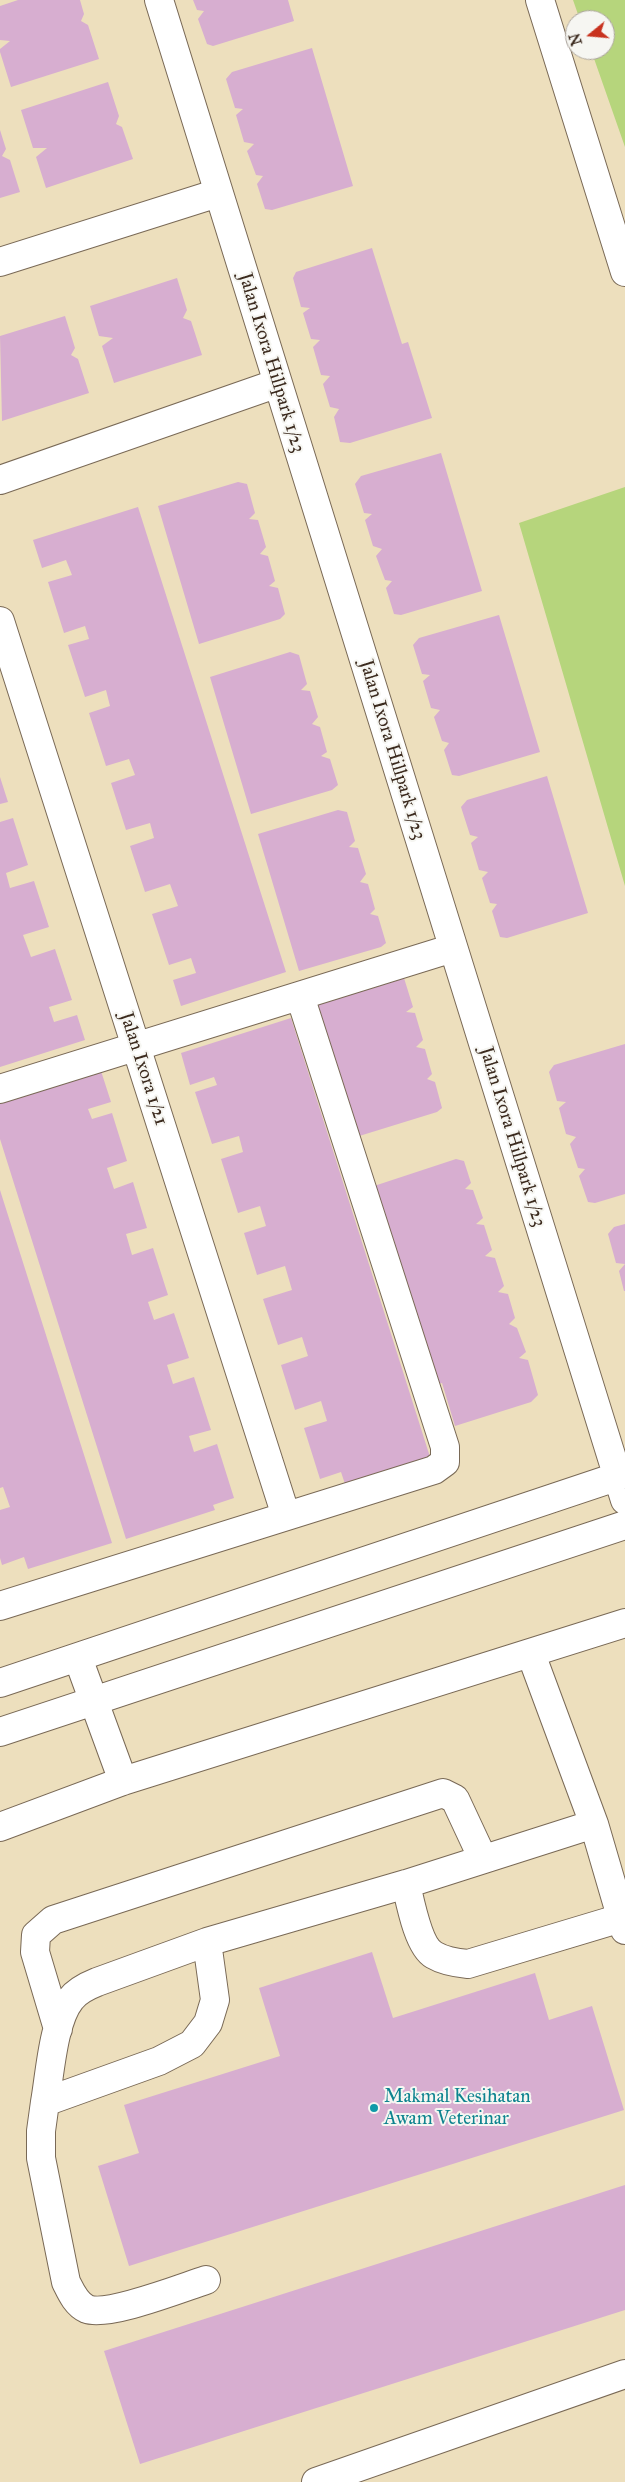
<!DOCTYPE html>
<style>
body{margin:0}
#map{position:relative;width:625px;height:2482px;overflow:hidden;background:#eddfbd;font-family:"IM FELL Great Primer",serif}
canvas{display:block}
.north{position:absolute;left:565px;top:10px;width:50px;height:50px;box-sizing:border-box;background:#f6f6f2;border:1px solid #aba49d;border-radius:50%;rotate:253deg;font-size:14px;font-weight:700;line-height:20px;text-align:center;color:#3b2a1e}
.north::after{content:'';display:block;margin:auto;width:18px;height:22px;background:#c8321e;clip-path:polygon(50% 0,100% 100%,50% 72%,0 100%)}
</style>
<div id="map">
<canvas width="625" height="2482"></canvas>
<div class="north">N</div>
</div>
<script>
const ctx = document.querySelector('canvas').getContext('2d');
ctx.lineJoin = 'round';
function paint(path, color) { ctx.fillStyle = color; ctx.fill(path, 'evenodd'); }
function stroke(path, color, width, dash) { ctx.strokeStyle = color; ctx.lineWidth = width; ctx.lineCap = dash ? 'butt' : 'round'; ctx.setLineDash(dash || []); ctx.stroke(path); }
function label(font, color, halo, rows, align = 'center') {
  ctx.font = font + ' "IM FELL Great Primer",serif'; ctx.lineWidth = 4; ctx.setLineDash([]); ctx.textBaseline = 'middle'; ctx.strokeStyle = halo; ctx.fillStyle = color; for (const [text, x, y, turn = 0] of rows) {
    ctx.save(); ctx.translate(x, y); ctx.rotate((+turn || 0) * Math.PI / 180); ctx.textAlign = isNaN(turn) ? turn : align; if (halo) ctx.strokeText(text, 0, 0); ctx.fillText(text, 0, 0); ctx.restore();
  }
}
const green = new Path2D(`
 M573,0h52v147l-34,-97h14v-30h-25z
 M625,487v399l-106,-363z`);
const building = new Path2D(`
 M18,0h62l4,14 -3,7 7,4 11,34 -88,28 -11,-35v-3l10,-8 -10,-1v-34z
 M193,0h95l6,21 -81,25 -6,-2 -9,-25 6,-8 -7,-1z
 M312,48l41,138 -81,24 -7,-1 -8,-25 6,-8 -7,-1 -9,-24 7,-7 -10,-2 -8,-27 7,-6 -8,-1 -9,-29 6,-7z
 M108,82l11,34 -3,8 6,3 11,32 -87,29 -10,-31 11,-9h-14l-12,-38z
 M0,130l6,19 -4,7 8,4 10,32 -20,6z
 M372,248l30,96 6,-2 24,76 -82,25 -10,-1 -6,-25 5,-8 -9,-2 -7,-23 7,-8 -9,-1 -8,-28 7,-7 -9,-1 -8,-26 7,-5 -9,-1 -8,-29 3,-6z
 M177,278l10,32 -4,8 8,3 11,34 -88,28 -12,-37 11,-8 -14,-2 -9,-30z
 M65,316l10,32 -4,7 7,4 11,34 -87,28 -2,-85z
 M441,453l41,138 -81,24 -7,-1 -8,-26 6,-7 -7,-1 -9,-24 6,-7 -9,-3 -8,-26 7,-6 -8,-1 -9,-29 6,-8z
 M238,482l9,2 8,29 -6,6 9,1 8,27 -6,7 8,2 7,25 -6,5 9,2 7,26 -5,5 -81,25 -41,-138z
 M138,507l148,465 -105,34 -8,-26 23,-7 -5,-15 -22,7 -17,-51 26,-8 -8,-22 -25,8 -15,-46 24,-8 -4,-15 -24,7 -15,-47 24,-8 -6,-16 -23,7 -17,-53 21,-7 -4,-16 -21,7 -17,-52 21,-6 -4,-13 -21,7 -16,-51 24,-7 -6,-15 -24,8 -9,-28z
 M499,615l41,137 -81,24 -7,-1 -8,-25 5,-7 -7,-2 -8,-24 6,-7 -9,-2 -8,-27 7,-6 -8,-1 -9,-29 6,-7z
 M290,652l9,3 8,29 -6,6 9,1 8,26 -6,7 8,3 7,25 -6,4 9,3 8,26 -6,5 -81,24 -41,-137z
 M547,776l41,137 -81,25 -7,-1 -8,-26 5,-7 -7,-1 -8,-25 6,-6 -9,-2 -8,-27 7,-6 -8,-2 -9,-28 6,-7z
 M0,777l8,25 -8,2z
 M338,810l9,2 8,29 -6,6 9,1 8,26 -6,8 8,2 7,25 -5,5 8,2 8,27 -5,4 -82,24 -41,-137z
 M13,818l15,47 -22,8 4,15 24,-7 15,46 -26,8 8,22 24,-8 17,51 -23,7 5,15 23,-7 8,25 -85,27v-245z
 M395,975l9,3 9,29 -7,5 9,1 8,27 -7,7 9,2 7,25 -5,5 8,3 7,26 -5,4 -81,25 -41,-138z
 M291,1018l139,439 -85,27 -4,-12 -21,7 -16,-51 23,-7 -6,-20 -26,9 -14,-45 27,-9 -6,-19 -24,8 -15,-46 29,-9 -7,-24 -28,9 -13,-42 22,-7 -6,-20 -22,7 -17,-54 22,-7 -4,-16 -27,8 -17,-52 22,-7 -3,-8 -24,8 -9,-32z
 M625,1044v150l-30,9 -7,-1 -9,-26 6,-7 -7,-1 -8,-24 6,-7 -10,-3 -7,-26 7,-6 -9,-1 -8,-29 5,-7z
 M101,1071l10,31 -23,7 4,10 20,-6 15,48 -20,7 7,21 19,-7 14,46 -21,6 6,21 21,-7 15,47 -20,7 6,18 20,-7 15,45 -22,7 6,19 21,-7 17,53 -22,6 5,16 23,-8 17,54 -21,7 2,5 -89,29 -126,-400v-36z
 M456,1159l8,2 7,22 -6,6 8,1 10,28 -7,6 8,1 8,25 -7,6 10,2 9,28 -6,6 10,2 7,24 -6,6 8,4 9,24 -7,6 9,2 10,35 -7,7 -76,24 -13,-43 -5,1 -63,-198z
 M0,1190l112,353 -84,26 -4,-12 -22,8 -2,-7v-48l10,-3 -7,-20 -3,1z
 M625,1224v40l-9,-1 -8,-29 6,-7z
 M625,1264v27h-1l-5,-20z
 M372,1952l21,66 142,-45 14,47 43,-14 32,104 -495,156 -31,-100 41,-13 -15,-48 156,-49 -21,-68z
 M625,2185v125l-485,154 -36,-113z`);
const minor = new Path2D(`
 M159,0l466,1500
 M540,0l85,272
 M0,262l218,-69
 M0,480l278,-97
 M0,621l286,895
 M0,1089l453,-141
 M0,1606l434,-136 11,-8v-15l-145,-451
 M531,1654l63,170 31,106
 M78,1658l45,123
 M0,1683l625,-209
 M0,1732l625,-207
 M0,1827l123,-46 502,-158
 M406,1884c4,17 12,62 28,71 10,6 23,8 34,9l153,-46
 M58,2029l-23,-77 1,-17 17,-15 390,-127 12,6 28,60
 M45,2102c5,-28 8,-81 26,-103 6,-8 16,-13 26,-17l110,-40 199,-58 188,-60
 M206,2280c-25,8 -98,37 -119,29 -11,-5 -16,-17 -21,-27l-25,-124v-27l4,-29 114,-41 33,-17 16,-21 7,-23 -8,-58
 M316,2482l309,-108`);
const markers = [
 [374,2108,5,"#0f9aa8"]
];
const streetNames = [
 ["Jalan Ixora Hillpark 1/23",271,363,73],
 ["Jalan Ixora Hillpark 1/23",392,750,73],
 ["Jalan Ixora 1/21",143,1069,72],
 ["Jalan Ixora Hillpark 1/23",512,1137,73]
];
const cultureNames = [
 ["Makmal Kesihatan",384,2097],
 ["Awam Veterinar",384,2119]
];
paint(green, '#b6d57c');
paint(building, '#d7aed0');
stroke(minor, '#796956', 30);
stroke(minor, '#fff', 28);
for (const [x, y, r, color] of markers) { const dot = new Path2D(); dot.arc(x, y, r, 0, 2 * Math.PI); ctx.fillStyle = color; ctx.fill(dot); stroke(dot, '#f6f6f2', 2); }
label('19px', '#3b2a1e', '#f6f6f2', streetNames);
label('19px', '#0d838f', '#f6f6f2', cultureNames, 'left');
</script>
